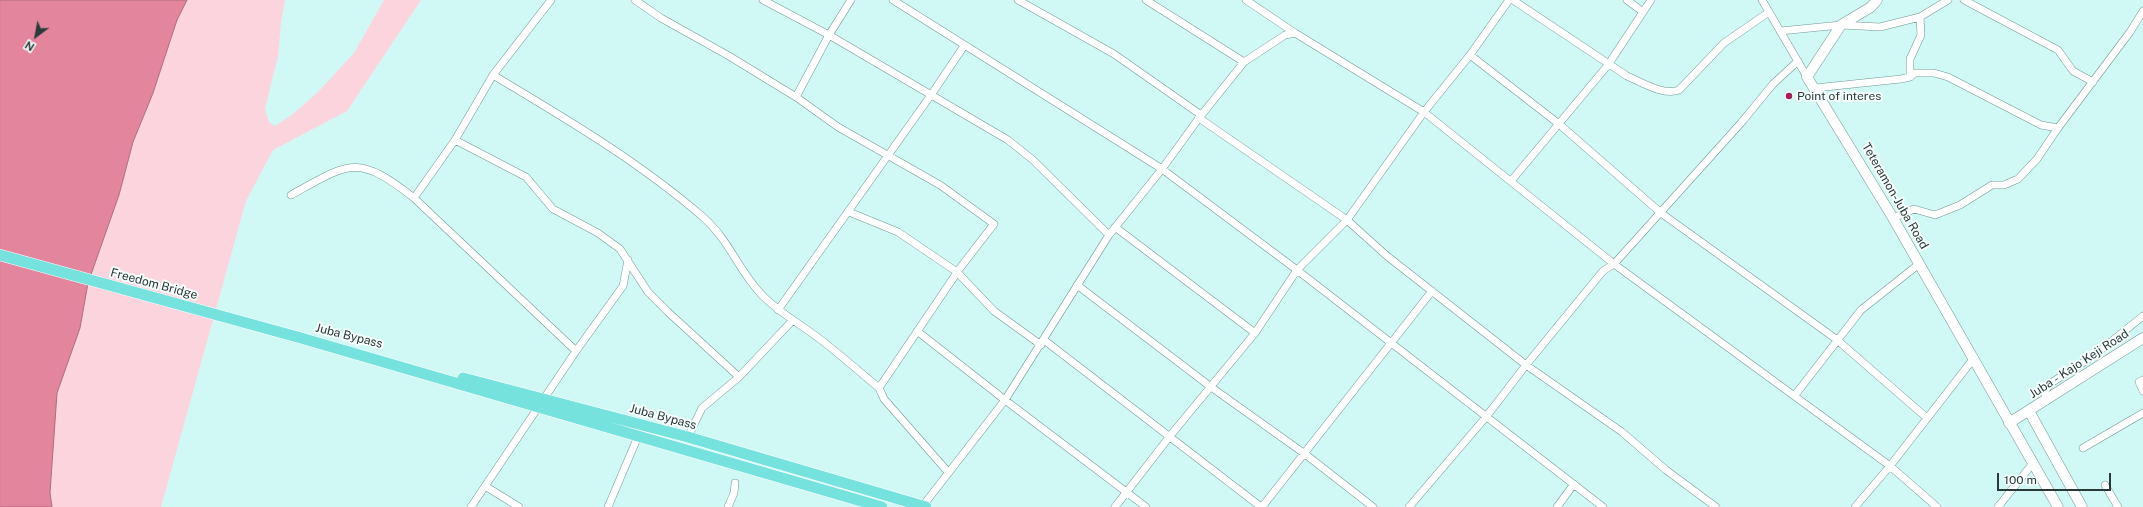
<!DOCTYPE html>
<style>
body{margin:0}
#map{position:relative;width:2143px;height:507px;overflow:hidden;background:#d0f9f5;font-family:"Public Sans",sans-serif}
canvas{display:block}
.north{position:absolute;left:16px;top:16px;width:40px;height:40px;-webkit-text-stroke:3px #f6fefd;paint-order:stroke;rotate:212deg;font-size:11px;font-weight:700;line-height:16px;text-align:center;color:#2a3a38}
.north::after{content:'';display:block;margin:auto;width:14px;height:18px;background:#2a3a38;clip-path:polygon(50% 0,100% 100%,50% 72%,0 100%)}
.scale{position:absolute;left:1997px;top:473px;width:114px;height:18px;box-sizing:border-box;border:2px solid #2a3a38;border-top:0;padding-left:5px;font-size:12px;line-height:14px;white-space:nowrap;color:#2a3a38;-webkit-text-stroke:3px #f6fefd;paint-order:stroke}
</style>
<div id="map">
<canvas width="2143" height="507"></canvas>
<div class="north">N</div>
<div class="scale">100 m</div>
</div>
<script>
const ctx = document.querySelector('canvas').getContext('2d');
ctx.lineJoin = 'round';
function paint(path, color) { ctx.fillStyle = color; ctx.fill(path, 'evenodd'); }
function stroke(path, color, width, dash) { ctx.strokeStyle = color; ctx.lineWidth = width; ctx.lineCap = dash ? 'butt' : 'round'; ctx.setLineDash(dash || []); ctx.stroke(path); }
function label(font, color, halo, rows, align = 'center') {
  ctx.font = font + ' "Public Sans",sans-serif'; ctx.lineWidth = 4; ctx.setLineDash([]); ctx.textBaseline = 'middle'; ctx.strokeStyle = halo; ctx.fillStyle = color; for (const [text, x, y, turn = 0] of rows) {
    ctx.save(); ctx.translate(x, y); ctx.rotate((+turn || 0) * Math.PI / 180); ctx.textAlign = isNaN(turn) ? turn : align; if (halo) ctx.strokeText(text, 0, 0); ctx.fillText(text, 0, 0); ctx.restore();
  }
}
const green = new Path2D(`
 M187,0h98l-4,22 -3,34 -13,53 4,13 6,4 18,-12 26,-23 35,-38 30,-53h37l-74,111 -74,39 -27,51 -85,306h-109l-2,-14 7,-100 23,-65 8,-45 31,-88 14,-53 20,-49 24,-73z`);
const water = new Path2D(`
 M0,0h187l-10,20 -24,73 -20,49 -14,53 -31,88 -8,45 -23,65 -7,100 2,14h-52z`);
const street = new Path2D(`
 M635,0l26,18 68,38 67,41 42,30 102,58 54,39 -34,44 -81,120
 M763,0l66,35 179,105 25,20 76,75
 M893,0l269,169 135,101 306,237
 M1018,0l96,54 87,61
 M1146,0l98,62
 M1246,0l49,33
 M1513,0l114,76c14,6 36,20 52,14l45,-47 45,-31
 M1627,0l16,12
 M1762,0l45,77
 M1964,0l94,50 15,21 20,11
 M1780,31l61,-6 39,2 40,-10 28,-17
 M1470,55l89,69 102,89 175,126 91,79
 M493,75c72,43 145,86 210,142 27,24 35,53 58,77 19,20 43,32 64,49 19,15 36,30 54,45l5,11 64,73
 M1910,77v-18l11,-24 -1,-18
 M1815,88l86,-9 9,-2 5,-4h19l14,4 93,48 17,3
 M796,97l33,-62 22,-35
 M1199,118l148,102 40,36 139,109 96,67 44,38 50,37
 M455,140l71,37 27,32 45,24 22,16 28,43 20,20 71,65
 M1511,181l97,-116 43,-65
 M291,195c58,-32 66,-42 123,3l162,153
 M414,198l41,-58 38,-65 58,-75
 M849,212l49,20 59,40 37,39 47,34
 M1893,218l21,-9 21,6 25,-10 32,-20h12l14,-6 19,-20 21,-31 72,-96 13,-21
 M1115,227l140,106
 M1077,285l134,102 94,67 68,53
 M778,310l153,-215 33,-49
 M917,331l88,69 141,107
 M1044,340l217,167
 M2143,380l-4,2 4,9
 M1795,395l66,-85 58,-46
 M2046,401l-1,-10 6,-8 41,-26 51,-41
 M688,437l14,-29 37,-31 53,-56
 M2083,448l60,-35
 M2105,485l13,22
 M485,486l34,21
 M471,507l105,-156 47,-65 5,-26
 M608,507l31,-73
 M728,507l6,-14 1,-10
 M922,507l83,-107 104,-165 53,-66 37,-51 45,-56 41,-27 10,-2 129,79 190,152 276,202 47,41
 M1115,507l55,-71 85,-103 42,-63 50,-50 77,-108 46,-57 39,-55
 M1262,507l170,-216
 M1409,507l77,-90 40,-52 77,-94 11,-7 127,-141 32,-39 25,-23
 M1557,507l17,-23
 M1855,507l35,-41 84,-108
 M1998,507l35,-44`);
const secondary = new Path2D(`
 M1877,0l-6,7 -30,18 -34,52 86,141 165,289
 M2029,411l53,96
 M2009,423l134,-85`);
const primary = new Path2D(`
 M0,255l301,83 581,169
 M463,378l225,59 238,70`);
const markers = [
 [1789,96,4,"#ac1c56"]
];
const poiNames = [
 ["Point of interes",1797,96]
];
const streetNames = [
 ["Teteramon-Juba Road",1895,196,60],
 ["Freedom Bridge",154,284,15],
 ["Juba Bypass",349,336,14],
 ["Juba - Kajo Keji Road",2079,364,-33],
 ["Juba Bypass",663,417,15]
];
paint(green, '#fcd4dd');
paint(water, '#e2859d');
stroke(water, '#ab6e7f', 1);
stroke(street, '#719793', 8);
stroke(secondary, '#719793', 11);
stroke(primary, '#fff', 12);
stroke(street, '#fff', 7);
stroke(secondary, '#fff', 10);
stroke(primary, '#76e2de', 11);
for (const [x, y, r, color] of markers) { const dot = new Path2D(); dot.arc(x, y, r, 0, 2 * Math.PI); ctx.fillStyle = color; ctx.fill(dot); stroke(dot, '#f6fefd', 1.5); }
label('12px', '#2a3a38', '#f6fefd', poiNames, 'left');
label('12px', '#2a3a38', '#f6fefd', streetNames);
</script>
